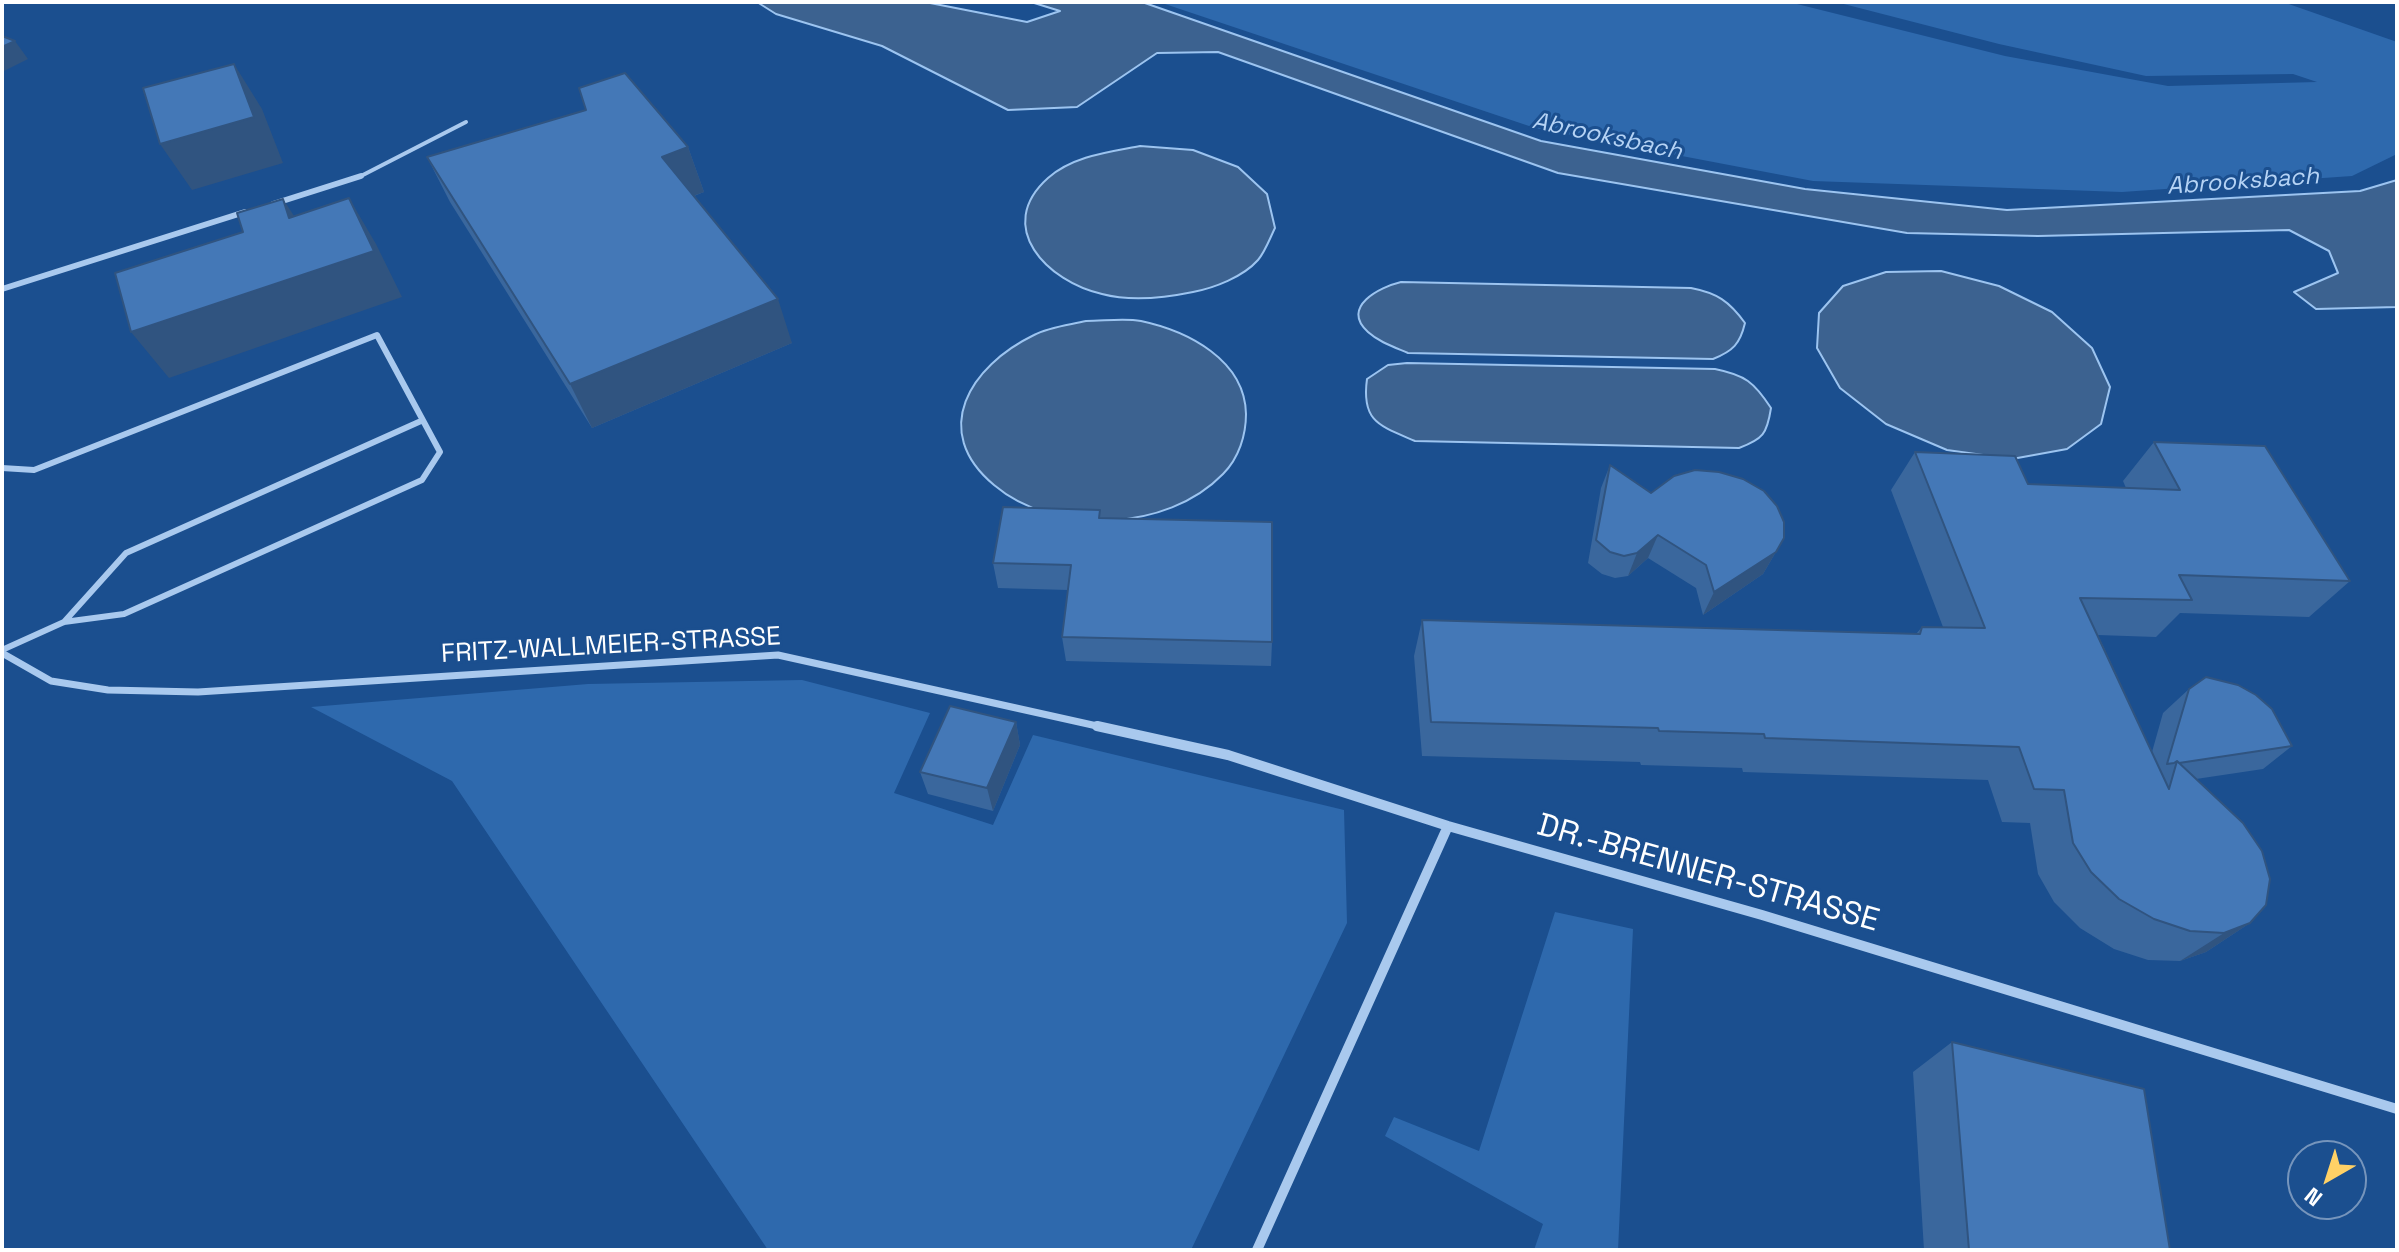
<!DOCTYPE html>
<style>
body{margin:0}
#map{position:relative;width:2399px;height:1252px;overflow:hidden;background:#1b4f8f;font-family:"Space Grotesk",sans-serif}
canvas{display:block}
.frame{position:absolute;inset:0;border:4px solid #fff;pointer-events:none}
.north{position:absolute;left:2287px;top:1140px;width:80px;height:80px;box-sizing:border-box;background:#1b4f8f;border:2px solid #7695bc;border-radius:50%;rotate:219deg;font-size:22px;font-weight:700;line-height:32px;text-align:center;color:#fff}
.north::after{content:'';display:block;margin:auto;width:28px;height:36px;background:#ffd166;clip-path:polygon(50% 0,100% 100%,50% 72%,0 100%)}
</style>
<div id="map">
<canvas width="2399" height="1252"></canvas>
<div class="frame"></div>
<div class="north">N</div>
</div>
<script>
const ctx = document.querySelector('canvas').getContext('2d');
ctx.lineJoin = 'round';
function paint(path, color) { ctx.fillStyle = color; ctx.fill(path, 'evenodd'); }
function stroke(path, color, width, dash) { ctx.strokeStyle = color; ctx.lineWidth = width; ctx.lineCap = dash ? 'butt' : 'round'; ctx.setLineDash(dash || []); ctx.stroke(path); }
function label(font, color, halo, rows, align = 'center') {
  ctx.font = font + ' "Space Grotesk",sans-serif'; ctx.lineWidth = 6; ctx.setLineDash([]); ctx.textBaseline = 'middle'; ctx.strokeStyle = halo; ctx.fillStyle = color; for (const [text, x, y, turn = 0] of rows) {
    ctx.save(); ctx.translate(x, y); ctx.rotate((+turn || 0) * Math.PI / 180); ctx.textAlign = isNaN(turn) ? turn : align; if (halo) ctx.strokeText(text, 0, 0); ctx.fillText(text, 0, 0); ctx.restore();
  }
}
const green = new Path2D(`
 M1159,2h630l216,54 163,30 149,-4 -24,-8 -147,2 -147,-32 -163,-42h447l114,40v112l-45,22 -230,16 -309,-11 -278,-53z
 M802,680l128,33 -36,80 99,32 40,-90 311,75 3,113 -156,327h-423l-316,-469 -141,-74 277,-23z
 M1555,912l78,17 -15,321h-84l9,-26 -158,-88 9,-19 85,34z`);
const water = new Path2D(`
 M757,2h168l102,20 33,-11 -29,-9h111l399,139 264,48 202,21 353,-19 37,-11v127l-81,2 -22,-17 44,-19 -9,-22 -40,-21 -251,6 -131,-3 -349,-60 -340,-121 -61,1 -80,54 -69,3 -126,-64 -106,-32z
 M1140,146l53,4 45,17 29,27 8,34c-5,10 -10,24 -17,32 -15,17 -44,28 -65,32 -29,6 -61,10 -91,2 -54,-12 -109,-67 -54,-116 25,-22 61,-26 92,-32z
 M1941,271l58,15 53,26 40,36 18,39 -9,37 -34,25 -55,10 -65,-9 -61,-26 -46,-36 -23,-40 2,-35 24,-27 43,-14z
 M1401,282l290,6c26,5 38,13 54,35 -5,21 -12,28 -32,36l-305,-6c-14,-6 -29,-11 -40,-21 -28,-25 12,-45 33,-50z
 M1086,321c18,0 38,-3 55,0 47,10 104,39 105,93 0,21 -7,44 -23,60 -56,58 -169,62 -229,11 -65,-54 -24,-119 40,-150 15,-8 35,-10 52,-14z
 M1407,363l308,6c30,6 39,13 56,39 -4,26 -8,31 -32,40l-324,-7c-35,-15 -54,-19 -48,-62l21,-14z`);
const laneFar1 = new Path2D(`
 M361,176l105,-54`);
const lane = new Path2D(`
 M2,468l32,2 343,-135 63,117 -18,28 -298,134 -60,8 -62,28
 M64,622l62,-69 295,-132`);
const streetFar2 = new Path2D(`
 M273,204l88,-28
 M2,289l243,-77`);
const streetFar1 = new Path2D(`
 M2,653l49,28 57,9 90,2 580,-37 328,73`);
const street = new Path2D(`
 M1097,726l131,29 220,71 314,89 635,194
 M1257,1250l191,-424`);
const wall = new Path2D(`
 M586,110l102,37 16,45 -10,4 98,147 -200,85 -142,-226 -23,-45z
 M2154,442l196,139 -41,36 -129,-4 -24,24 -58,-2 54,117 11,-39 26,-24 103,57 -29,23 -67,10 54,144 -44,29 -26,9 -32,-1 -34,-11 -34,-21 -26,-26 -16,-28 -8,-51 -28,-1 -14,-42 -245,-8 -1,-4 -101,-3 -1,-3 -218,-6 -8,-100 8,-36 494,14 6,-7h21l-52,-137 24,-38 113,32 98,4 -3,-7z
 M1610,465l41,28 133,45 -21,36 -60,41 -7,-27 -48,-30 -20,18 -13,2 -13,-4 -14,-11 13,-75z
 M1101,518l171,124 -1,24 -205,-5 -4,-24 6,-47 -70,-2 -5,-25z
 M1016,722l4,23 -27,66 -65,-17 -8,-22z
 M1952,1042l218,208h-246l-11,-178z`);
const shadedWall = new Path2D(`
 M15,41l13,18 -26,13v-25z
 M234,64l28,45 21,54 -91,27 -32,-46z
 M688,147l16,45 -25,9 -17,-44z
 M349,198l27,46 26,53 -233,81 -38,-46z
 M283,199l30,46 -24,-27z
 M778,299l14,44 -200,85 -22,-44z
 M1658,535l-10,23 -20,18 9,-23z
 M1784,538l-21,36 -60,41 11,-23z
 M1016,722l4,23 -27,66 -6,-23z
 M2250,923l-44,29 -26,9 44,-28z`);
const building = new Path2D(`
 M2,36l13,5 -13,6z
 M234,64l20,53 -94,27 -17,-56z
 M625,73l63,74 -26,10 116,142 -208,85 -143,-227 159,-47 -7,-22z
 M349,198l25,53 -243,81 -16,-59 128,-41 -6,-19 46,-14 6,19z
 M2154,442l111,4 85,135 -171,-6 13,25 -112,-2 89,191 8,-28 66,62 19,28 8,28 -4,26 -16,18 -26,10 -34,-2 -36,-12 -35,-20 -28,-27 -18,-29 -9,-53 -30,-1 -15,-42 -254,-9 -1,-4 -105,-3 -1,-3 -227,-6 -9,-102 498,14 2,-7 63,1 -70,-176 100,4 13,28 152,6z
 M1610,465l41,28 23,-17 21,-6 24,2 24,7 21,12 13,15 7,16v16l-8,14 -62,40 -8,-27 -48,-30 -21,18 -13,3 -14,-4 -14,-12z
 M1003,507l97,3 -1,8 173,4v120l-210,-5 9,-72 -78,-2z
 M2206,677l32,8 18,10 16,14 20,37 -113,17 -2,-2 -3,2 -7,1 22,-75z
 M950,706l66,16 -29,66 -67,-16z
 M1952,1042l192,47 26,161h-201z`);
const farWaternames = [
 ["Abrooksbach",1607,137,12],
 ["Abrooksbach",2243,182,-4]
];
const streetNames = [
 ["FRITZ-WALLMEIER-STRASSE",611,646,-3]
];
const nearStreetnames = [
 ["DR.-BRENNER-STRASSE",1708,874,16]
];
paint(green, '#2e69ad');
paint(water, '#3c6290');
stroke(water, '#9cc4f0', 2);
stroke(laneFar1, '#a9c9ee', 4);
stroke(lane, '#a9c9ee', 6);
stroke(streetFar2, '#a9c9ee', 6);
stroke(streetFar1, '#a9c9ee', 7);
stroke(street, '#a9c9ee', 10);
paint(wall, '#3a679d');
paint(shadedWall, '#305480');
paint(building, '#4478b7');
stroke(building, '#305480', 2);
label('italic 24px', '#b5d3f5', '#1b4f8f', farWaternames);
label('26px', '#fff', '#1b4f8f', streetNames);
label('32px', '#fff', '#1b4f8f', nearStreetnames);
</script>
